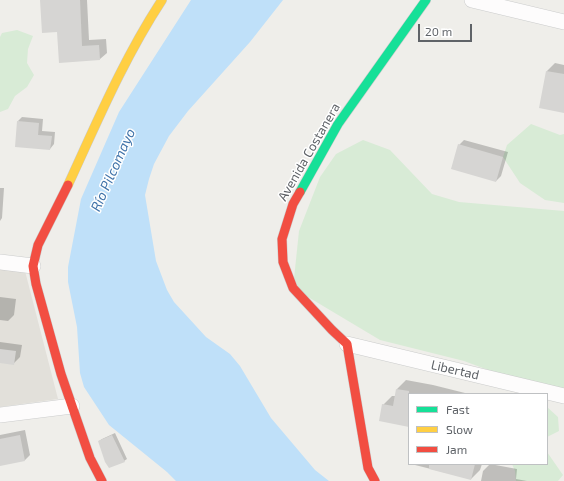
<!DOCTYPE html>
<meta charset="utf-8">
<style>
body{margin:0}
#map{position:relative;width:564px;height:481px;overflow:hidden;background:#efeeea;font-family:"Exo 2",sans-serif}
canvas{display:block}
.legend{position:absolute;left:408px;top:393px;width:140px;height:72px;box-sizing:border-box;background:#fff;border:1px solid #bfc1c3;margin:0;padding:5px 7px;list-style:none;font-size:12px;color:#5f6368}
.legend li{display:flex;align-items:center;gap:8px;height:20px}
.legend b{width:20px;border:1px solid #bfc1c3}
.scale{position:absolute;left:418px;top:24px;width:54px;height:18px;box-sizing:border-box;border:2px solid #5f6368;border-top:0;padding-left:5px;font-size:12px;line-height:14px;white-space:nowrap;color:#5f6368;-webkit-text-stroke:3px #fff;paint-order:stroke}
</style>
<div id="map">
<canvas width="564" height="481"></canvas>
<ul class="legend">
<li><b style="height:5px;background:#16e098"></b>Fast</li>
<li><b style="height:5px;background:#ffcf43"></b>Slow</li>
<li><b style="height:5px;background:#f24e42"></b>Jam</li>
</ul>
<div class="scale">20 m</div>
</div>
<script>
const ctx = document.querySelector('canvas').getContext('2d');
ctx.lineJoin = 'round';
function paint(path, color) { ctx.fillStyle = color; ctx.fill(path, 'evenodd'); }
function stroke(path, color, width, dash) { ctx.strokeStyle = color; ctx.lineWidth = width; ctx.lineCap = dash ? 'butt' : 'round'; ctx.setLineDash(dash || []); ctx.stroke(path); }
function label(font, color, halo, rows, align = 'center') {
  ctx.font = font + ' "Exo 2",sans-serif'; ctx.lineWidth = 3; ctx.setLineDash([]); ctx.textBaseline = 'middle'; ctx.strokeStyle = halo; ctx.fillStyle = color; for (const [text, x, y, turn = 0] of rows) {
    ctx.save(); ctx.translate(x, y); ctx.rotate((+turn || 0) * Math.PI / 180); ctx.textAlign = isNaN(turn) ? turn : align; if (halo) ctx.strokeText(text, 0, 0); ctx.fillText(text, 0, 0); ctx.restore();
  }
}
const education = new Path2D(`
 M0,268l25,3 33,128 -58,8z`);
const green = new Path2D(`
 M17,30l16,6 -5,13 -1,14 7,12 -7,12 -12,9 -7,13 -8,3v-75l2,-4z
 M531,124l29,11 4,-1v69l-19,-3 -25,-17 -17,-26 4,-12z
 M363,140l27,10 42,44 27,8 105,9v178l-41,-6 -59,-22 -84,-21 -87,-52 6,-57 21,-54 16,-23z
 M547,407l11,10 1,14 -12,6z
 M547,452l16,23 -5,6h-42l-1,-10 -3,-7h35z`);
const water = new Path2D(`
 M191,0h92l-33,42 -62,69 -19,25 -15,28 -5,15 -4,16 11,66 11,29 7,12 32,35 24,17 10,12 31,52 44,52 14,11h-153l-9,-9 -58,-47 -25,-38 -4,-14 -3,-46 -9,-45v-15l13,-68 38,-87z`);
const shadow = new Path2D(`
 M41,0h46l2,40 17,-1 1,14 -7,6 -42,-28z
 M555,63l9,2v47l-23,-5 6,-36z
 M22,117l21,2 -1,12 13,1 -1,12 -4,5 -32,-28z
 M464,140l44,12 -7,24 -5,5 -37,-36z
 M0,188h4l-2,30 -2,3z
 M0,297l16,2 -2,16 -6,6 -8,-1z
 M0,342l22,3 -2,12 -7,7 -13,-2z
 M406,380l27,5 36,9h-60v32l-26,-21 9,-9h4l1,-7z
 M25,430l5,25 -5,5 -25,5v-30z
 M115,433l12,26 -3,2 -25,-20 3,-2z
 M411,464h71l-2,6 -9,9z
 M490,464l27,5 -1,10 11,2h-46l2,-10z`);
const building = new Path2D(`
 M40,0h40l2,46 17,-1 1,15 -41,3 -2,-31 -15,1z
 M546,71l18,3v39l-25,-5z
 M17,121l22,2 -1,12 14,1 -2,14 -35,-3z
 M458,144l45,13 -7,25 -45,-13z
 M0,349l16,2 -2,14 -14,-2z
 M396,389l13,2v36l-30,-6 3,-17 11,2z
 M20,435l5,26 -25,5v-27z
 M112,435l13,27 -16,6 -4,-6 -7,-21z
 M429,464h46l-4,16 -42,-11z`);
const street = new Path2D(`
 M472,0l92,22
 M0,262l33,4
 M347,344l217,52
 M0,415l72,-9`);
const fast = new Path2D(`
 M300,192l38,-68 88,-124`);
const slow = new Path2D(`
 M68,185c29,-63 56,-127 94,-185`);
const jam = new Path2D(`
 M68,185l-30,60 -5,21 3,18 25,90 29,84 12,23
 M300,192l-7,12 -11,35 1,23 10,26 39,42 15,14 21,124 7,13`);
const streetNames = [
 ["Avenida Costanera",309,152,-60],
 ["Libertad",455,370,13]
];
const waterNames = [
 ["Río Pilcomayo",113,170,-66]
];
paint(education, '#e2e0da');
paint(green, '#d8ebd6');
paint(water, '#bfe0f9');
paint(shadow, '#0003');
paint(building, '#d6d5d3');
stroke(street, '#cbcccc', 16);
stroke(fast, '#cacacb', 10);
stroke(slow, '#cacacb', 10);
stroke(jam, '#cacacb', 10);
stroke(street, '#fdfcfc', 15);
stroke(fast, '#16e098', 9);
stroke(slow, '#ffcf43', 9);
stroke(jam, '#f24e42', 9);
label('13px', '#5f6368', '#fff', streetNames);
label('italic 14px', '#4174aa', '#fff', waterNames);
</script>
